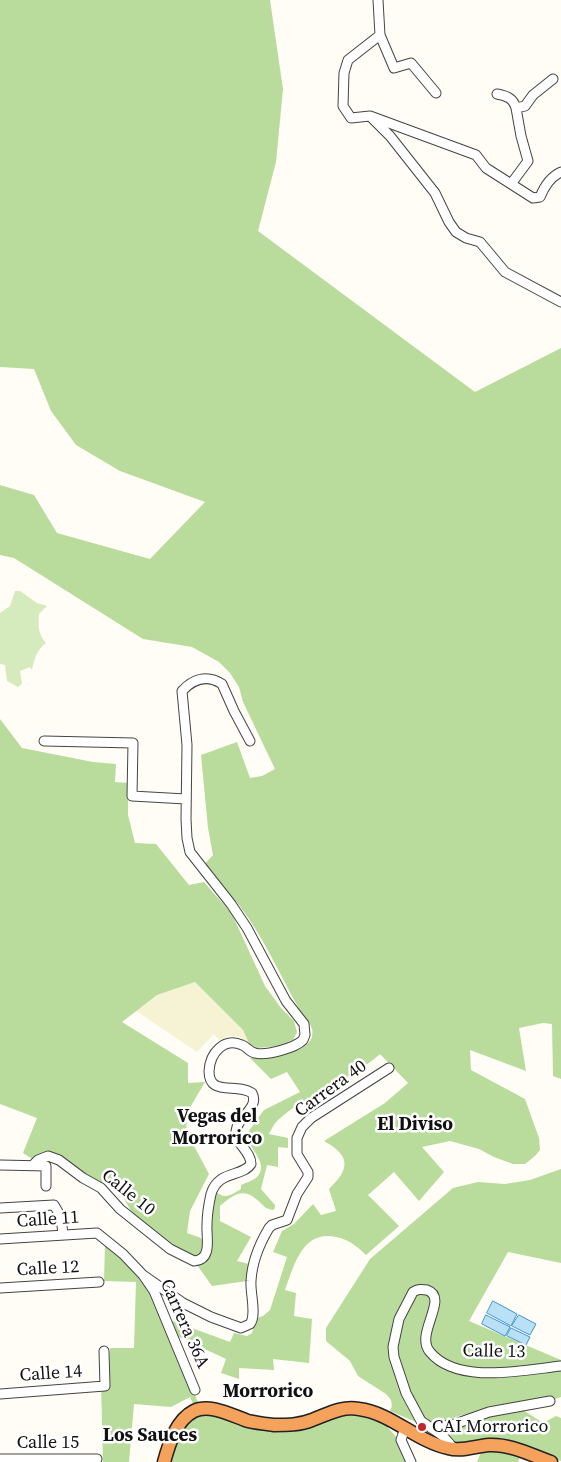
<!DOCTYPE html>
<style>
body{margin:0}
canvas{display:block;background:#fffdf5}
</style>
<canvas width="561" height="1462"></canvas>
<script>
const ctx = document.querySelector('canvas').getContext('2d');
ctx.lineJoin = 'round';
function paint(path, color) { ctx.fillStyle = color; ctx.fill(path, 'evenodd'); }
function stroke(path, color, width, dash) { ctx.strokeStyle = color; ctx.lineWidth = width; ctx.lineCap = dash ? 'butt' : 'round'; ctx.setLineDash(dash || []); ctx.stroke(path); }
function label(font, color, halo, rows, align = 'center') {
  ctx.font = font + ' "Source Serif 4",serif'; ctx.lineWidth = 5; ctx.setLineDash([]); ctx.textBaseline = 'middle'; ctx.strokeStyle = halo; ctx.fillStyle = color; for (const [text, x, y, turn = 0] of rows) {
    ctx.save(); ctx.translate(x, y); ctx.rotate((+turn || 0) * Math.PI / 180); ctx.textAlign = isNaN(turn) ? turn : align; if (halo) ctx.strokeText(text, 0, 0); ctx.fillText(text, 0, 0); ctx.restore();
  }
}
const farmland = new Path2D(`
 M195,982l48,48 6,13 -11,-7h-10l-8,5 -6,-7 -17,18 -61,-41 21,-16z`);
const green = new Path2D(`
 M15,591h5l17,12 10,3 -8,8c-1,12 -1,20 7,29 -9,6 -12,17 -14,27l-2,-3 -10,4 2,13 -4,3 -11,-6 -2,-16 -5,-1v-51l10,-7z`);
const forest = new Path2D(`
 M0,0h270l13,89 -7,73 -18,69 217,161 86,-44v731l-8,-3 -1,-52 -9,-1 -24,5 7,43 -56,-21 1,20 54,29 14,39 1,12 -5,6 -10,8h-12l-19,-7 -15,-8 -29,-8 -28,6 22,25 -25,29 -25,-29 -26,23 31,31 -33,29c-9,-9 -18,-16 -30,-18 -34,-7 -42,29 -51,53l11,3 -2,23 18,3 -3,44 -36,-4 1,11 -35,-2v11l-18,-6 5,-14 -51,-24 -5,-15 60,22 4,-9 13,3 5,-3 5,-15 6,-2 7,-6 17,-53 -14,-5 9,-21 12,-7 19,-20 8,11 15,-4 -7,-22c21,-20 22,-33 -5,-48l61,-38 23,-20 -28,-29c-31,28 -73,39 -103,67 -3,3 -6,9 -8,13l19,4v10l-10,-1v20l-11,-2 -6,24 14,16v3l-2,2c-9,-1 -10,-6 -17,-11 -14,-12 -24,-3 -36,7v15l31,16 -14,24 12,3 -2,17 -35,5 -15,-21 8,-2 5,-7v-38l5,-27c10,9 16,4 26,-2v-4c4,-2 11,-4 15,-7 15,-13 -7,-29 -10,-43l18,-25 36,-18 -13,-20 -16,7 -21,-21c16,0 57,-4 62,-21 0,-2 1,-5 0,-8 -2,-7 -10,-15 -14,-22 -19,-34 -35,-71 -59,-102 -11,-14 -24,-26 -36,-39l10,-11 -5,-27 -7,-73 36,-13 13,36 12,-2 13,-7 -32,-67 -4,-15 -9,-14 -11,-11 -27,-15 -49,-8 -129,-81 -14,-3v-70l34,10 23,38 93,26 55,-57 -85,-31 -44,-26 -25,-34 -17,-42 -34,-2z
 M0,719l22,29 71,14 23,2 -1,18 13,1v32l7,28 21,1 33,41 15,-3 28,32 33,72 16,22 13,13 3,11 -4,8 -14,6 -22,2 -8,-5 -6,-13 -48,-48 -38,13 -35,27 66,41v20l17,-1 -17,29 -2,20 23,43 -19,37 -3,22 14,5 3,5 -2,10 -5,4h-4l-20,-10 -41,-34 -16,-29 -13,1 -52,-33 -12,3 -5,5 -11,-7 14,-35 -37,-14z
 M561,1169v94l-53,-11 -39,69 92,39v37l-11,4 -2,-3 -89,18 -25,8 -18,-2 -26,-11 2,-5 -1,-6 -5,-6 -28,-18 -8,-15 -24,-20v-13l44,-69 83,-71 25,-6 27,2 25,-4z
 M105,1244l20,16 28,31 46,114 -5,1 -4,-9 -19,10 -37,-3 -5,58h-26l-2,-79h8l1,-35h24l2,-66 -32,-1z
 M520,1408l23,15 13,-7 5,2v43l-40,-16 -62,2 -19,-18 41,-12z
 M202,1414l16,2 25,7 99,-8 20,2 22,6 14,16 10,23h-237c6,-19 10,-40 31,-48z
 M487,1449l34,6 -3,7h-41l4,-10z`);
const water = new Path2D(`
 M493,1301l24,13 -6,12 -24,-13z
 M486,1315l24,12 -5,9 -23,-12z
 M519,1315l17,9 -6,11 -18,-9z
 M511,1328l19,9 -4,8 -19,-9z`);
const minor = new Path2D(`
 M378,0l2,35 -32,25 -4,13 -1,33 8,12 19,-2 106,39 10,13 47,30 7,-1c4,-10 10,-20 21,-25
 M380,35l14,33 17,-5 25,30
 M497,94c10,2 16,4 19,14
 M372,118l18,18 45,57 14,29 7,10 10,6 14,4 25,30 56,30
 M511,184l17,-23 -7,-25 -5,-28 9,-2 8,-11 20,-16
 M44,741l89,2 -1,53 54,3
 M0,1165l46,1v20
 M33,1165l5,-5 10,-4 11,4 24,18 18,10 19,21 50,40 24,12c19,-1 12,-24 13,-36 0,-10 2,-22 4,-31 7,-24 32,-17 40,-30 0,-13 -16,-20 -15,-33 1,-14 24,-23 16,-38 -12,-8 -27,-2 -37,-8 -5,-3 -6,-9 -6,-14 1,-18 15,-34 33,-26 5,2 8,7 13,8 11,3 40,-5 48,-13l2,-5 -1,-11 -18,-23 -39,-73 -16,-24 -41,-52 -3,-14 -1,-19 1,-74 -5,-54c11,-12 25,-17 40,-7l12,27 16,30
 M0,1208l54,-3 7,12 2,18
 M0,1239l97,-6 26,21 20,21 11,16 41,99
 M143,1275l40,28 28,14 30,11 9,-4c7,-9 0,-31 1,-43 1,-18 9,-38 18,-53l3,-3 15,-5 10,-26 11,-17v-5l-11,-18v-16l5,-11 9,-9 78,-50
 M0,1288l99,-6
 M0,1394l105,-8 -1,-35
 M405,1428l-4,12 10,22
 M431,1428l24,-4 34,-12 61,-11
 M455,1450l-12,-14 -22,-15 -15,-28 -12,-36 -1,-10 6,-28 14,-27c5,-3 8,-3 14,-2 23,8 -13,44 3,62 27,33 94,18 131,14
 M0,1459h97`);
const highway = new Path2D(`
 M164,1462c5,-18 12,-42 30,-51 16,-8 39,5 54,10 9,2 18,3 26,4 13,0 26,0 38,-5 16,-6 29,-14 47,-11 32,4 57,32 89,39 14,4 27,-2 41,-3 22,-1 42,10 62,17`);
const markers = [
 [422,1427,5,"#c4262e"]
];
const streetNames = [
 ["Carrera 40",331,1089,-36],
 ["Calle 10",128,1193,39],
 ["Calle 11",48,1220,-4],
 ["Calle 12",48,1269,-3],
 ["Carrera 36A",184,1324,66],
 ["Calle 13",494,1352,1],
 ["Calle 14",51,1374,-4],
 ["Calle 15",48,1443]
];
const poiNames = [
 ["CAI Morrorico",432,1427]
];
const neighbourhoodNames = [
 ["Vegas del",217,1117],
 ["Morrorico",217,1139],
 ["El Diviso",415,1125],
 ["Morrorico",268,1392],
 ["Los Sauces",150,1436]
];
paint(farmland, '#f6f3d4');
paint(green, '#d5ebbd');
paint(forest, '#b9dc9c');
paint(water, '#b9e0f7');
stroke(water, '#3f96cf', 1);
stroke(minor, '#444', 11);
stroke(highway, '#222', 15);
stroke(minor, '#fff', 9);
stroke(highway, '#f5a25d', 12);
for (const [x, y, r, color] of markers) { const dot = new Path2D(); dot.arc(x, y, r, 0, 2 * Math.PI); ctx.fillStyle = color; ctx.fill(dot); stroke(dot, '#fff', 2); }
label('18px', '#111', '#fff', streetNames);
label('18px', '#111', '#fff', poiNames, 'left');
label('bold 19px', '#111', '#fff', neighbourhoodNames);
</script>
